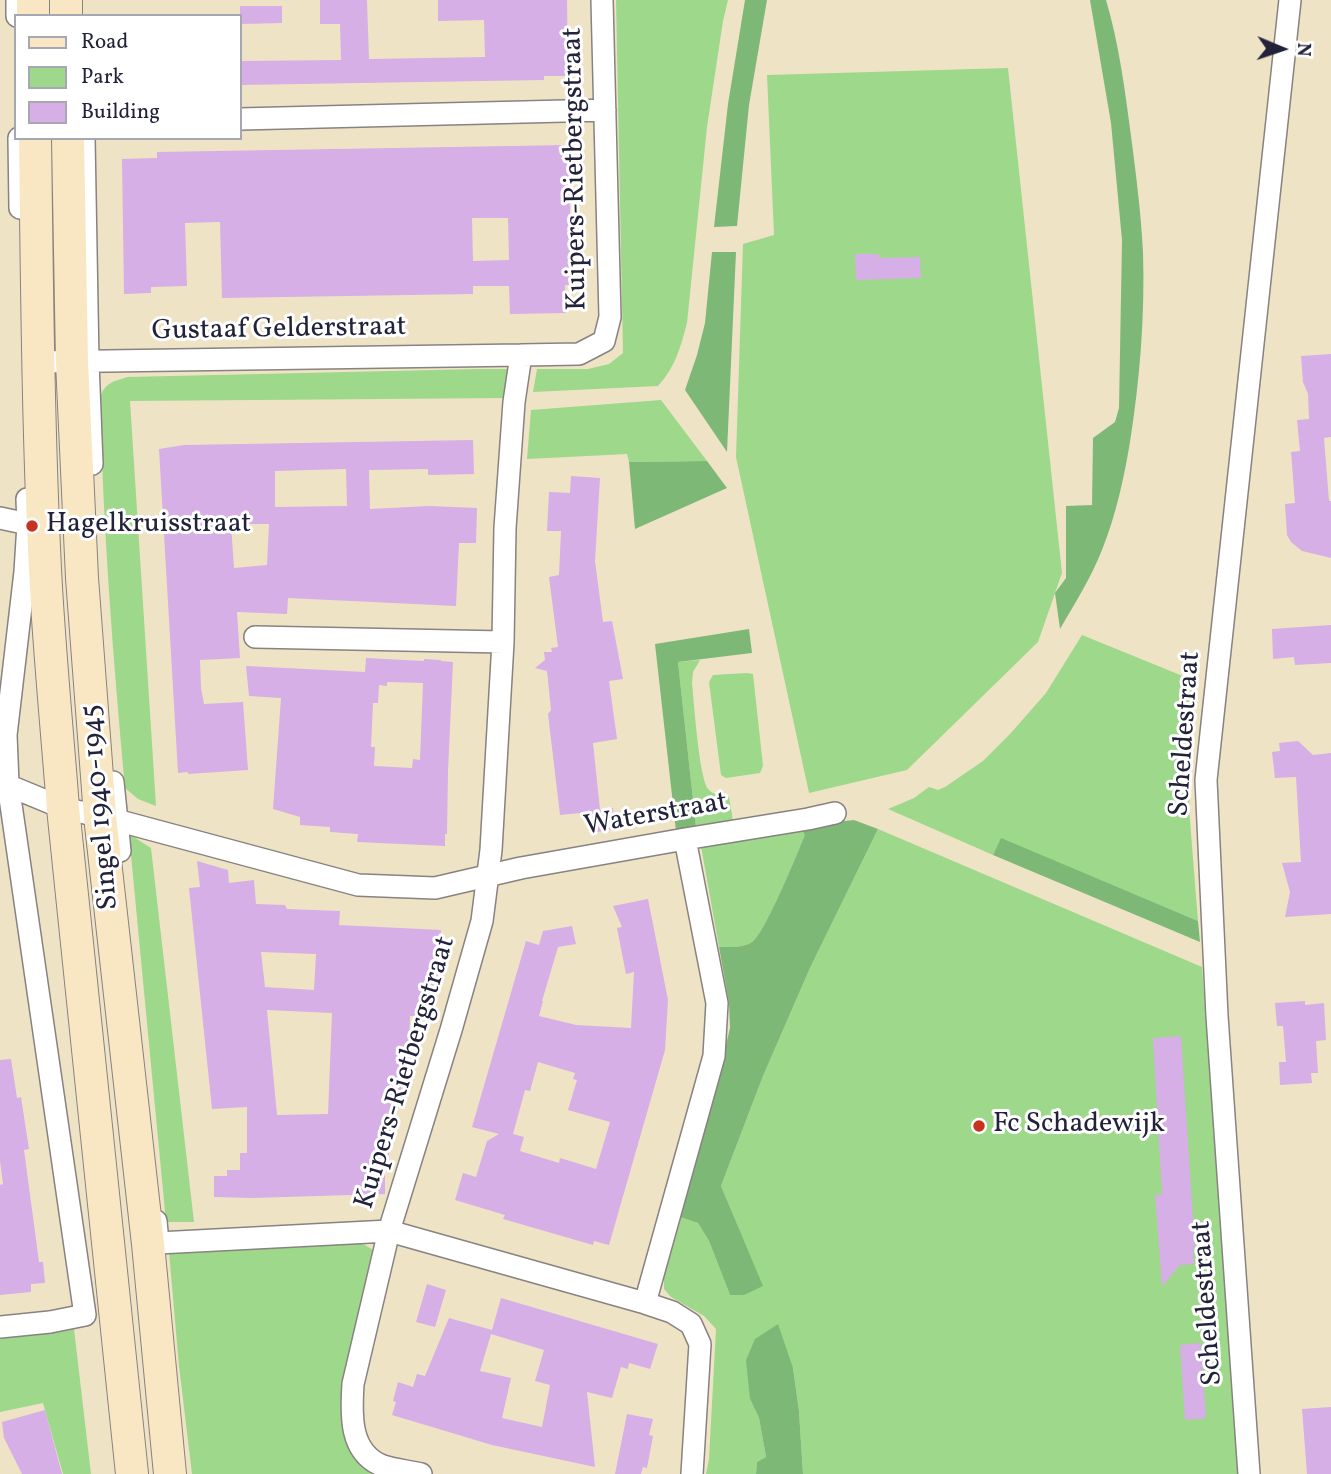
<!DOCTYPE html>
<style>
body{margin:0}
#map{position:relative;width:1331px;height:1474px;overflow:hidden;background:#efe3c6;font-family:Vollkorn,serif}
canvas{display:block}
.legend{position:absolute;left:14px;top:14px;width:228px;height:126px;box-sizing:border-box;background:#fff;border:2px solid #a7a7b1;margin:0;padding:9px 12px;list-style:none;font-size:21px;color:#22223b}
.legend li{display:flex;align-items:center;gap:14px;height:35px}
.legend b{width:35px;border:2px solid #a7a7b1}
.north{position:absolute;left:1247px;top:14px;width:70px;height:70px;-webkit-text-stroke:5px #fff;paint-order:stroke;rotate:92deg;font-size:19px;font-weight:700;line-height:28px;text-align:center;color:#22223b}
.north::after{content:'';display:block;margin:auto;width:24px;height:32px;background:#22223b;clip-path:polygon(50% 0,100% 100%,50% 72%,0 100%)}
</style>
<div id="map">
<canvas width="1331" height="1474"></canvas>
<ul class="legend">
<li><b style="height:9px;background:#f9e7c3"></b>Road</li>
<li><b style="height:19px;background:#9ed88b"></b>Park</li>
<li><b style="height:19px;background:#d5afe6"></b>Building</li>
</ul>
<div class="north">N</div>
</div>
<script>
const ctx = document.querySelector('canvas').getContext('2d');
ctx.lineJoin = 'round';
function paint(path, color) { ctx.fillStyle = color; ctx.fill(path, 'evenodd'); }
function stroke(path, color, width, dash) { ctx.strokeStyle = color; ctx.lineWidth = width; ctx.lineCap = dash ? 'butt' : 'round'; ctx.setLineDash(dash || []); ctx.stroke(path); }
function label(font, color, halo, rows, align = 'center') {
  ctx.font = font + ' Vollkorn,serif'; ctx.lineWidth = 6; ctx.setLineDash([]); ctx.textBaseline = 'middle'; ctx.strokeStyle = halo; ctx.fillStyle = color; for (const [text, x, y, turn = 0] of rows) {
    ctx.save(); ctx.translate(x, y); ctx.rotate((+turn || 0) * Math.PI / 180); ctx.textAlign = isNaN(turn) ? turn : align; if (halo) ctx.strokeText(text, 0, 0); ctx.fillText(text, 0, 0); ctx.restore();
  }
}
const green = new Path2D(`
 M616,0h112l-5,21 -16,106 -20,196c-6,23 -12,45 -29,63l-125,6 4,-23h51l21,-5 14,-11z
 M1008,68l54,505 -24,69 -131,128 -98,23 -73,-336 7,-213 31,-9 -7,-160z
 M479,369h35l-6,29 -378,3 26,405 -18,-7 -13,-11c-12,-130 -22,-260 -25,-390 5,-16 13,-16 27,-21z
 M661,400l46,61 -78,1 -2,-8 -100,5 4,-49z
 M1082,635l113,46 -6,127 9,113 -197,-82 -8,16 -105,-46 26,-11 15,-11 9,3 7,-3 38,-26 27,-27 36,-41z
 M700,660l-7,12 -1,11c2,19 7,93 16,106 5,6 14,7 21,8l4,24 -37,6 -18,-165z
 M747,673l6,1 10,92 -3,7 -34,5 -5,-3 -12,-93 4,-7z
 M801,828l5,6c-9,20 -41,99 -54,108 -9,6 -23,5 -33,5l-18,-101z
 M878,829l324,138 38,507h-437l-4,-63 -6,-43 -43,31 9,19 7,39 -9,5 -1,12h-50l3,-15 7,-130 -12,-13 -33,-19 -7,-8v-14l16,-58 18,6 11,18 21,54 32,-9 -41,-100 42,-110 47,-108z
 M129,834l22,14 43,374h-28z
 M355,1242l10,3 8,5v8l-27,149 32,60 -3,7h-183l-13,-108 -10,-114z
 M74,1329l17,145h-28l-20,-71 -43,9v-75z`);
const forest = new Path2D(`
 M745,0h22l-18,105 -12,121 -23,1 14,-123z
 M1090,0h16c13,44 19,90 25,136 5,38 10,77 12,116 2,63 -3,127 -13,190 -6,36 -14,73 -28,108 -11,28 -27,53 -42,79l-5,-36 11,-15v-72l26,-1 1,-67 22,-16 4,-14 3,-168 -11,-117z
 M712,252h24l-9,200 -42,-62 12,-35 8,-32z
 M707,461l20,27 -92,41 -6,-67z
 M749,629l3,24 -74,9 18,165 -20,4 -21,-187z
 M854,820l24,9 -68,139 -47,108 -42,110 42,100 -19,9h-14l-21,-54 -11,-18 -18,-6 39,-142 11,-47 -1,-25 -10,-56c10,0 24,1 33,-5 13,-9 45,-88 53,-107l-4,-7 25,-5z
 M1001,838l197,83 2,21 -207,-87z
 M778,1324l15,44 6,43 4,63h-47l1,-12 9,-5 -7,-39 -9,-19 -4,-39 9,-21z`);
const building = new Path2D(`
 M320,0h47l2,59 116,-2 -1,-37 -46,1v-21h129l1,76h-24v4l-304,5v-24l101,-1 -1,-36h-20z
 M240,6h42v17l-42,1z
 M569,145l2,140h-6l1,28 -56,1 -1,-28h-36v8l-251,4 -2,-76 -35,1 2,63 -36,1v6l-27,1 -2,-135 35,-1v-6zM472,218h36l1,42 -36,1z
 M855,254h24v4l41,-1 1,21 -65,2z
 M1331,354v83l-7,1 5,63h2v57l-29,-7 -11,-9 -4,-7 -2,-31 10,-1 -4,-51 9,-1 -3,-31 12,-1 -1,-25 -5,-12 -2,-26z
 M473,440l1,34 -46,1v-6l-59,1 1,39 59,-3 48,2 -1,35h-17l-3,63 -168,-8 -1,16 -50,-2 3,46 -40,2 1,28 3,16 39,-2 5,68 -60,4v-2l-10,1 -19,-324 25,-4zM346,469l1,37 -72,1v-36zM231,524h38l-2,41 -33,3z
 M571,476l29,2 -5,83 8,61 9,-1 11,58 -14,2 8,58 -24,4 7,67 13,-2 2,21 -23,4 -2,-21 -30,3 -12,-101 3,-4 -4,-39 -12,-3 10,-8 -1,-8h8l-1,-4 7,-1 -9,-70 10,-2 2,-44h-14l2,-39 21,1z
 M1331,625v38l-36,2 -1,-8 -21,2 -1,-30z
 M366,658l58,3v-2l17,1v1l12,1 -5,109 -1,63h-2v12l-88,-4 1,-8 -28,-2v-5l-30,-2v-8l-27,-8 8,-111 -32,-2 -3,-30 119,6zM387,682l36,1 -3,77 -7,-1 -1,9 -38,-2 1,-19h-4l2,-44h5l1,-18 8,1z
 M1298,741l15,14 18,-2v161l-46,3 5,-25 -8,-29 19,-1 -5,-85 -21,1 -3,-26 8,-1 -1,-8z
 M197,861l31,9 1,13 25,-3 2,24 29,1 2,4 53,2 -1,14 102,5 -5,68 2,1 -5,18 -23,-1 -1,29 -2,9 -4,3 -2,39h-2v12h-3l-1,24h-5l-1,23 -4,11v28l-133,4 -38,-1v-21h13v-6h13v-17h7v-46l-35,2 -23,-221 11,-1zM261,952l55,2 -2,36 -49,-3zM267,1010l65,3 -4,101 -51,1z
 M648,899l20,101 -3,50 -56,195 -15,-4 -1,4 -90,-26 2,-4 -50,-15 8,-27 13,4 11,-36 12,-7 -27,-7 54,-186 13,4 4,-14 29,-5 4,18 -18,3 -16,54h1l-4,15 37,9 55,3 3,-56 -8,2 -9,-46 5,-1 -9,-21zM538,1062l37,11 -2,6 4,1 -9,30 42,12 -14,47 -36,-11 -1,5 -39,-12 4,-14 -11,-3 12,-44 5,1z
 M1305,1001v4l19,-2 2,37 -10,1 2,32h-7l1,10 -32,2 -1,-23h7l-3,-36h-6l-2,-23z
 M1181,1036l14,214h-2l1,14 -14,1 -18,21 -7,-91 7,-1 -9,-156z
 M11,1059l6,39 4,-1 8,52 -5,1 15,112h4l2,21 -14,1v8l-31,3v-110l3,-1 -3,-23v-101z
 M427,1284l19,6 -11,37 -19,-5z
 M501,1298l157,46 -8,25 -21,-6 -1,6 -7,-2 -9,31 -25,-6 8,75 -103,-22 -100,-30 4,-13 -3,-1 5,-19 15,5 4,-13 8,2 24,-58 43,12zM491,1334l53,16 -9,31 15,4 -8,42 -40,-9 9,-40 -31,-7z
 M1201,1343l5,75 -21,2 -5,-75z
 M1331,1407v67h-24l-5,-65z
 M45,1410l17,64h-40l-18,-36 -2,-16z
 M627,1414l26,5 -4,16 4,1 -6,32 -4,-1 -2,7h-26z`);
const minor = new Path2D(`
 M17,0v16
 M240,119l365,-9
 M19,138l1,70
 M84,138l4,224 4,102
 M38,362l483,-7
 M0,518l28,6
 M255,637l248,5
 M0,782l63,26 53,12 242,65 77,3 86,-20 164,-29 123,-20 27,-6
 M113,782l7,69
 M156,1221l2,22 231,-12 256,72 27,9 19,12 9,20 -8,130
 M645,1303l69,-247 3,-53 -32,-164
 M0,1327l50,-5 35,-7 -77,-531 -2,-49 19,-163 3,-48 -1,-25
 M421,1474c-12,-3 -26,-4 -38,-8 -34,-13 -32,-52 -30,-82l36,-153 62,-201 31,-109 9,-71 12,-208 2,-114 9,-126 7,-47 58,-1 25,-13 6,-24 -8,-317
 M1249,1474l-32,-458 -11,-236 84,-780`);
const secondary = new Path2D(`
 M33,0v16
 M66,0v16
 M35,138c2,144 3,288 10,431 4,80 12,160 18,239l69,666
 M68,138l4,224 10,216 18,238 48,428 22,230`);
const markers = [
 [32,526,7,"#c8321e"],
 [979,1126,7,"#c8321e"]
];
const streetNames = [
 ["Kuipers-Rietbergstraat",577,169,-91],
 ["Gustaaf Gelderstraat",279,331,-1],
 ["Scheldestraat",1187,734,-86],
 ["Singel 1940-1945",102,807,-95],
 ["Waterstraat",656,816,-10],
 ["Kuipers-Rietbergstraat",407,1073,-73],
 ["Scheldestraat",1209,1303,-94]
];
const poiNames = [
 ["Hagelkruisstraat",46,526],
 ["Fc Schadewijk",993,1126]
];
paint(green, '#9ed88b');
paint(forest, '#7eb877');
paint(building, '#d5afe6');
stroke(minor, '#888280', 24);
stroke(secondary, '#888280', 34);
stroke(minor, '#fff', 21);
stroke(secondary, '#f9e7c3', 32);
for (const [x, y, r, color] of markers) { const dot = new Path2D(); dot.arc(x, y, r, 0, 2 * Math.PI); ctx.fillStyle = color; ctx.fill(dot); stroke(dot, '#fff', 2.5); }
label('28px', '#22223b', '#fff', streetNames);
label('28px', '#22223b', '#fff', poiNames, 'left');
</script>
